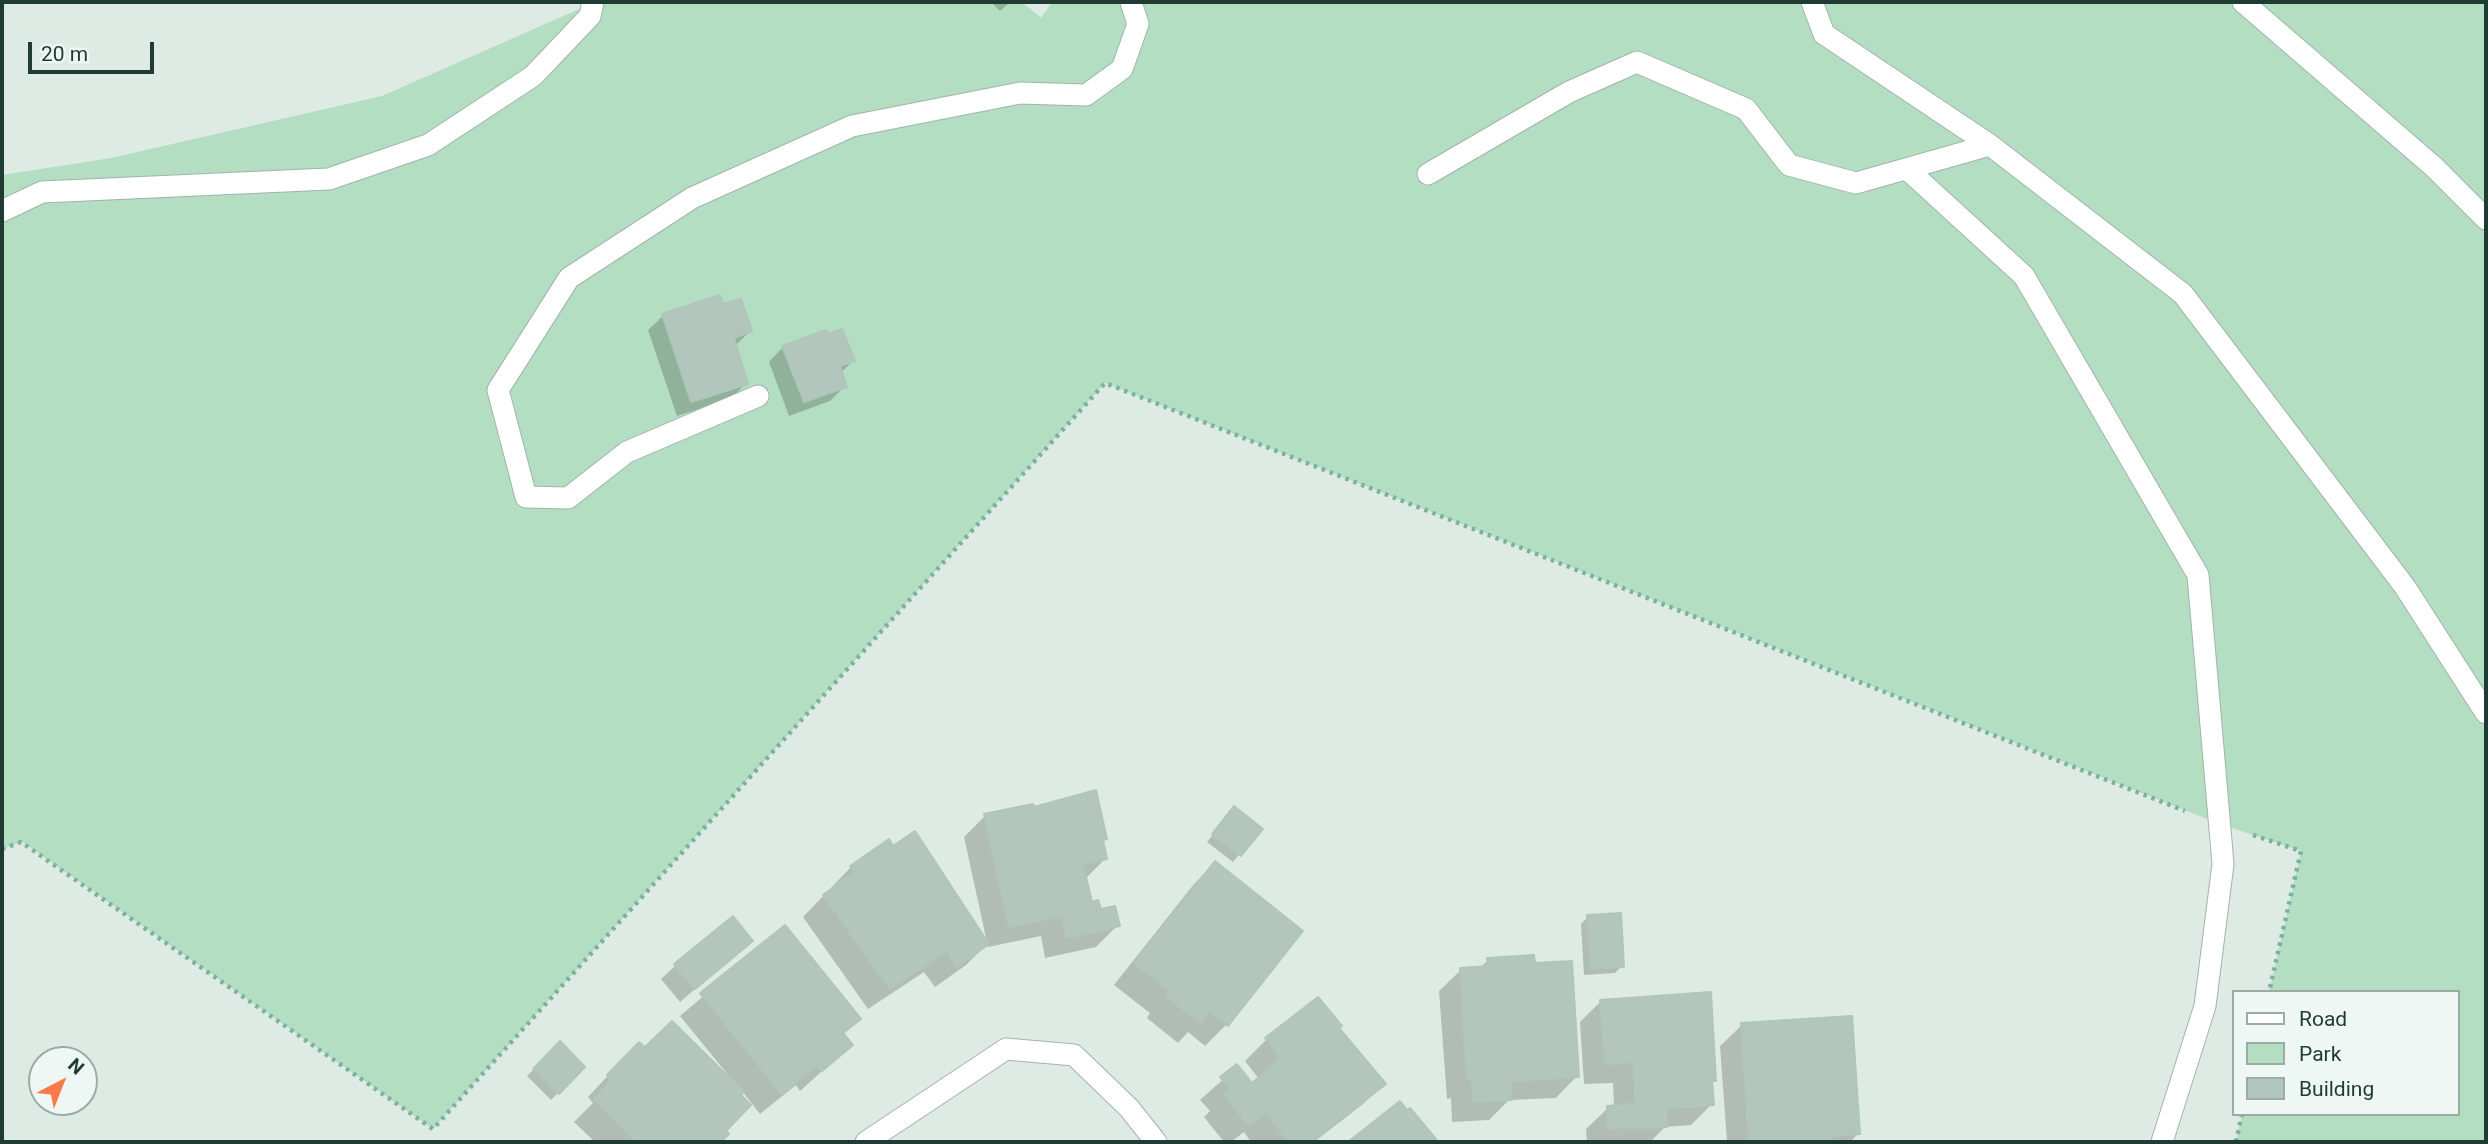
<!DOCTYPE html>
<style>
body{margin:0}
#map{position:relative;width:2488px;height:1144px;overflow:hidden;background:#deebe5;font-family:Roboto,sans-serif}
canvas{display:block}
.frame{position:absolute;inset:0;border:4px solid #1e3b34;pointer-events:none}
.legend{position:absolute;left:2232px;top:990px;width:228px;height:126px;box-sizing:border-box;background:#eef7f3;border:2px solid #9baca7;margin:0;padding:9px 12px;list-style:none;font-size:21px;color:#1e3b34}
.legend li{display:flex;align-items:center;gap:14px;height:35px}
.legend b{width:35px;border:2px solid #9baca7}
.north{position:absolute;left:28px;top:1046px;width:70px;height:70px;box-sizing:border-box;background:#eef7f3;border:2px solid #9baca7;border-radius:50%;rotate:42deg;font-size:19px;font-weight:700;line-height:28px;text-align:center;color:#1e3b34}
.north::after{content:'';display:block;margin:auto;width:24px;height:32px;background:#fc7a4a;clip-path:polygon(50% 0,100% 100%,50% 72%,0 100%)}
.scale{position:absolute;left:28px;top:42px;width:126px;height:32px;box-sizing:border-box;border:4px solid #1e3b34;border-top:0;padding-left:9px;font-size:21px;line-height:24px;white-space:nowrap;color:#1e3b34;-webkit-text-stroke:5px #eef7f3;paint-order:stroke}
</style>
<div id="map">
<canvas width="2488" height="1144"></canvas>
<div class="frame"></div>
<ul class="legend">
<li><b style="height:9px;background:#fff"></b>Road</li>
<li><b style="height:19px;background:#b4dec1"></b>Park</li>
<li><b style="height:19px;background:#b3c6be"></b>Building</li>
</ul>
<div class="north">N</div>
<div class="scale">20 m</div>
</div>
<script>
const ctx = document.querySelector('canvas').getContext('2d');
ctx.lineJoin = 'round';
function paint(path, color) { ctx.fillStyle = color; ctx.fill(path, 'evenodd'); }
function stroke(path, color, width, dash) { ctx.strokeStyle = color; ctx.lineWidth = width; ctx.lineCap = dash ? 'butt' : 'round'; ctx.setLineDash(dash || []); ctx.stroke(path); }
const green = new Path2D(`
 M595,2h427l19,16 11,-16h1434v1140h-250l6,-28h216v-122h-189l32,-141 -81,-27 -1115,-441 -672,746 -411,-287 -20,7v-674l109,-17 271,-62z`);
const shadow = new Path2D(`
 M991,2h19l-10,9z
 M722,307l28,24 -15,15 11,37 -14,15 -55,18 -29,-86 15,-14z
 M783,347l70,14 -13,12 5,13 -15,15 -41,15 -20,-54z
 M1228,815l32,14 -27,33 -26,-20z
 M985,816l116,26 4,17 -20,20 5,25 28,21 -22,22 -51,11 -4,-22 -53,11 -24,-110z
 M1215,863l85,68 -74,94 -21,21 -17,-14 -10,11 -31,-25 3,-5 -36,-28 80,-101z
 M851,867l136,77 -21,21 -31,22 -11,-15 -56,37 -65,-92z
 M1588,917l34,49 -7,7 -31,2 -3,-51z
 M785,927l74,91 -17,17 9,10 -51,46 -4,-6 -36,29 -18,-23 -4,4 11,10 -32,37h-122l-21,-20 19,-19 -5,-6 30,-32 27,-15 84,26 -49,-60z
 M751,941l-71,61 -19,-23 15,-14z
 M1488,960l89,116 -21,22 -47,2 -20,20 -37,2 -1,-24 -4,1 -8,-108 22,-21 19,-2z
 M1601,1001l113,79 -3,4 1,20 -21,21 -26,2 -15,15h-63l-1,-13 22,-21 6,-1 -1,-24 -29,1 -4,-62z
 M1742,1025l116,109 -8,8h-123l-7,-96z
 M1337,1028l47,55 -21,21 -49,38h-63l-7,-10 -13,10h-7l-20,-25 6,-6 -10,-11 37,-33 14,19 8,-7 -14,-18 21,-21z
 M560,1044l23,23 -32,33 -24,-24z`);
const building = new Path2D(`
 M720,295l3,9 18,-5 11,32 -18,7 14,46 -57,18 -29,-88z
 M842,329l13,32 -15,5 7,21 -43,15 -22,-56 44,-16 2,4z
 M1096,790l11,49 -4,1 4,19 -24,5 9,38 6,-2 3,9 14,-3 5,20 -54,12 -4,-22 -53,11 -25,-113 49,-10 1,3z
 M1234,806l29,23 -22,27 -29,-22z
 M915,831l74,113 -32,23 -11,-15 -56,37 -67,-94 32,-23 -5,-6 39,-27 4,7z
 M1215,861l88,70 -75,95 -19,-15 -9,12 -34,-27 4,-5 -36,-28z
 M1621,913l3,54 -33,2 -4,-54z
 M733,916l20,25 -58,48 -21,-25z
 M785,925l76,94 -18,14 10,12 -31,26 -5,-6 -35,29 -82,-101z
 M1534,955l1,8 37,-2 7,116 -68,4 1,19 -39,2 -1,-24 -5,1 -7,-111 28,-2 -1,-8z
 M1711,992l5,89h-4l2,24 -48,3 1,19 -59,1 -1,-22 29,-2 -3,-42 -28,2 -5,-64z
 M1318,997l24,29 -3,2 47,56 -75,58h-22l-23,-29 -17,13 -25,-31 6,-6 -10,-12 17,-13 15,19 29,-24 -16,-21z
 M1852,1016l8,118 -30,2 1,6h-82l-8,-119z
 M672,1021l72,71 -3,3 10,10 -25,26 3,3 -8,8h-84l-43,-43 18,-19 -5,-5 32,-33 6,5z
 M560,1041l25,26 -26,27 -26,-25z
 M1400,1101l7,9 3,-2 26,31 -3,3h-85z`);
const path = new Path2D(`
 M2253,835l48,16 -32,141
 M2,849l19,-7 412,287 672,-746 1080,428
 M2236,1142l6,-28`);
const service = new Path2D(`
 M1812,2l12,32 166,111 193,149 222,293 81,126
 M2243,2l191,165 52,52
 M1907,169l117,107 174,299 25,289 -18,142 -43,136
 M1428,174l141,-82 68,-30 109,47 43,56 67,18 134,-38
 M2,211l40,-19 287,-13 99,-34 105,-69 57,-60 3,-14
 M758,396l-131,56 -59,46 -42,-1 -28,-107 71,-112 123,-80 160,-72 168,-33 66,2 36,-26 16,-45 -7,-22`);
const minor = new Path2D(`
 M866,1142l140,-93 68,6 55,53 27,34`);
paint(green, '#b4dec1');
paint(shadow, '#0003');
paint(building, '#b3c6be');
stroke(building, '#b0c5bd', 2);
stroke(service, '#a1b3ac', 23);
stroke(minor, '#a1b3ac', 23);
stroke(path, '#7cb1a1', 4.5, [3.5, 5]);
stroke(service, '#fff', 21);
stroke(minor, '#fff', 21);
</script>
